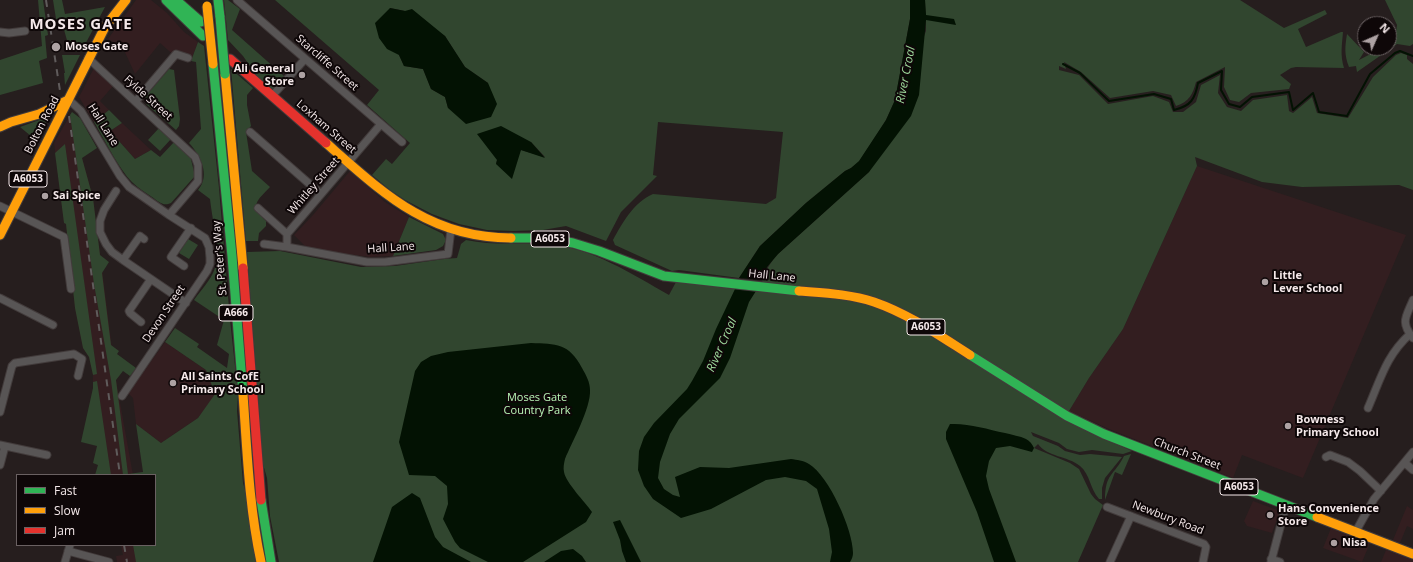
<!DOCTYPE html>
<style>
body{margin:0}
#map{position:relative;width:1413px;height:562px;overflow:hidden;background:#261e1e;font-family:"Open Sans",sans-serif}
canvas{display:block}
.legend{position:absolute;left:16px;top:474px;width:140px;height:72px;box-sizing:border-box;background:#0e0708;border:1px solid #6a6162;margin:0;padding:5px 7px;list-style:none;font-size:12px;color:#f5e9ea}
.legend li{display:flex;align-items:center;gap:8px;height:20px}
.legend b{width:20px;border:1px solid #6a6162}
.north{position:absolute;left:1357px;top:16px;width:40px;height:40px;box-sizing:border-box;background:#0e0708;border:1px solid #6a6162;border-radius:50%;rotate:45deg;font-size:11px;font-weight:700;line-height:16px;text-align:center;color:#f5e9ea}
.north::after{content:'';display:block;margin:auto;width:14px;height:18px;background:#ada2a3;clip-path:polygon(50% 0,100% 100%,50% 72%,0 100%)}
</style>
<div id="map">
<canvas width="1413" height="562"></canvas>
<ul class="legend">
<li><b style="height:5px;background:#30b455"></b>Fast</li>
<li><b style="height:5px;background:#ff9f0a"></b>Slow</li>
<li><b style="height:5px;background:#e5322d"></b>Jam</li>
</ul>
<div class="north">N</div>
</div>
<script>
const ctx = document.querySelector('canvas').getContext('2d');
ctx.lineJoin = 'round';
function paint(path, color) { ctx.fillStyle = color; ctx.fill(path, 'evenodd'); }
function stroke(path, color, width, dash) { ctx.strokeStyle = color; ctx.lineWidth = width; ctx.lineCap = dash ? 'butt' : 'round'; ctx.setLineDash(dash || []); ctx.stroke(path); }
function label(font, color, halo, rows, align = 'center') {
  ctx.font = font + ' "Open Sans",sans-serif'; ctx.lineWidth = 4; ctx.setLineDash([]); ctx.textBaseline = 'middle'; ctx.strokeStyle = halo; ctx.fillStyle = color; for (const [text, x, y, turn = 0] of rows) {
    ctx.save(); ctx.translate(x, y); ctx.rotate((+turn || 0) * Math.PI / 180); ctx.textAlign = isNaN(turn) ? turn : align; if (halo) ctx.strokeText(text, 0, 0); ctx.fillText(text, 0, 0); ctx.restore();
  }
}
const built = new Path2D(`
 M136,0h15l16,13 17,19 14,10 -7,19 -14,-3 -17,-15 -25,31 -12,-26 -15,-9z
 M94,68l19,18 -13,15 9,9 -15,12 -15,-25z
 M72,112l9,42 12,44 23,182 17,95h-27l-13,-87v-13l-4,-18 -6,-9 -8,-40 -9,-84 -2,-1 -10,-80z
 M122,123l29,27 -16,9 -25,-28z
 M1197,166l209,69 -103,243 -61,-23 -9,23 -124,-49 -40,-18 20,-33 34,-49z
 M350,171l35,31 24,15 -16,39 -23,1 -45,-6 -19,-4 -12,-12 19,-20z
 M165,342l41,28 10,24 -18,24 -37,25 -25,-19 -3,-26 -5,-5z
 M1253,501l27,10 -8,22 -25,-7 -3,-5z
 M1407,506l6,4v19l-6,-3 -7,17 -7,-3z
 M1331,528l33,12 6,3 -8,19 -39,-14z
 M121,545h18l3,17h-25l-1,-6 7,-1z
 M1386,550l12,3 15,7v2h-32z`);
const green = new Path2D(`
 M38,0h5l5,35 -3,1 2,22 -8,3 4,22 -43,12v-35l42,-14z
 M53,0h9l3,14 40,-7 -24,45 -11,-1 -9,-32h-5z
 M224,0h4l12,9 -8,21 52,46 -13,15 -14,-15 -14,-20 -15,-16z
 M275,0h635v19l-15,81 -9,20 -27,42 -8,6 -6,3 -39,32 -46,43 -21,32 -60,-8 -7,1 -57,-26 -2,-5c10,-18 20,-37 40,-46l113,10 10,-6 7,-66 -125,-10 -5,53 4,1 -36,36 -15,29 -40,-15 -23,4 -30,1 -26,-1 -28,-6 -27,-10 -27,-14 -15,-10 -18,-15 14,-16 6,5 18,-21 -43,-38 12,-15zM390,8l15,3 40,25 20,31 23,16 -40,25 -3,-11 -14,-8 -8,-20 -19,-3 -5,-11zM531,142l14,15 -24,-7 -25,14 1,-4z
 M925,0h315l44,28 41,-18 2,4 -29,15 8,18 35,-15h2c-1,13 -3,23 1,36l-48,-1 -5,1 -11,7 11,9 -2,5 -38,4 -12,9 -9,-2 -6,-13 1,-20 -29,15c-3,12 -7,20 -20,24l-5,-11 -18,-4 -43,7 -29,-26 -17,-10 2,7 -7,-3v4l20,5 29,29 45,-8 16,6 4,10h10l13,-10 5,-17 19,-10 -2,18 9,14 14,4 12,-11 34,-5 2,16 4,2 19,-16 5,16 31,5 25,-41 23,-22 5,-2 6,2v4l6,5v126l-14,-5 -97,2 -40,-5 -67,-25 2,9 -74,163 -34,49 -20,33 28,24 35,16 -9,3 -31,-4 -13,2 -12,-3 -8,-6 -28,-11 2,4 25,10 7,5 15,4 10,-1 32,3 -17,21 -3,10v11h-3c-9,-10 -9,-25 -19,-33 -12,-10 -33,-9 -42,-22l-4,4 36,15 9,6 12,25 4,5 8,6 -25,57h-799l-9,-46 -3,-38 -4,-14 -16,-212 33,-1 81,16 34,-1 49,-7 13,-1 4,-14 5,-4c28,6 55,2 83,4 43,4 83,30 120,51l7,-13 84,10c4,-19 6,-24 18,-38l91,-82 57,-141z
 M1385,0h28v44l-3,2 -13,-2 -40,28 -1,-6 -7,1c-5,-13 -4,-20 -2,-33l17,18 -5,8 23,-12h7v-4l6,-4 2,-15z
 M198,42l6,4 15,142 11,132 6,55 2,18 -1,18 6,72 4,14 9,65h-120l-3,-17h22v-70h-32l-12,-95 -17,-96 -24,-169 2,-3 8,6 17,30 -15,10 11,40 7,57 9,7 -7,11 9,72 8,6 -2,3 19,14 -6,8 -7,-5 -7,9 12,94 15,-2 -7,-48 25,19 37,-25 17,-24 -9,-24 -41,-28 10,-14 24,16 -2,3 30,21 2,-14 -12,-9 7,-25 -30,-20c7,-10 17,-20 21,-32 5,-17 -3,-50 -5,-69l-12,-9c13,-15 2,-35 -9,-47l12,-14 -5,-67 -5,-1z
 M62,55h18l-15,30 -1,-12h1z
 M169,69l5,1 6,49 -1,7 -3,4 -30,-26 -1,-7z
 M231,69l22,19 -6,7v10l4,21 -5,6 6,39 18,16c-13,14 -21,18 -4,34v5l-7,7 -1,8h-12z
 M109,110l13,13 -12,8 25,28 16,-9 9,7 15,-16 15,14 5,21 -24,27c-8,4 -13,-2 -19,-6 -7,-5 -14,-9 -20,-15 -13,-13 -28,-43 -38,-60z
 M42,119l3,1 1,3 -9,18 -17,-14z
 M159,128l12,11 -11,12 -12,-11z
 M65,144l32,230 -4,1 -4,-18 -6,-9 -8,-40 -9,-84 -2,-1 -9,-70z
 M409,217l34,17 3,6 -3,6 -7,4 -43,6z
 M188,239l10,6 -9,14 -10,-6z
 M97,381l14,94h-16l3,-10 -5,-2 4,-17 -16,-4 12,-54v-6z
 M1131,454l-9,21 -7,-3 -10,28c0,-27 9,-24 19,-44z`);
const water = new Path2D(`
 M910,0h15l1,15 28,4 2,6 -30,-5 -7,75 -8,21 -42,56 -91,82 -11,13 -5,13 -23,-2 21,-32 46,-43 39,-32 6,-3 8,-7 27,-41 9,-20 15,-81z
 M390,8l15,3 7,-2 33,27 20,31 23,16 9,21 -6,13 -25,7 -18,-16 -3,-11 -14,-8 -8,-20 -19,-3 -5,-11 -12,-6 -8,-11 -4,-15z
 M501,126l30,16 14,16 -24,-8 -9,29 -16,-15 1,-4 -20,-26z
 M735,289l21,2 -7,11 -19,56 -10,20 -41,41 -9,15 -10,28 -2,16 6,11 9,6 7,2 -5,-20 25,-10 29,1 62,-9c6,1 12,1 18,5 20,12 44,66 44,89 0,3 -1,6 -3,9h-20l2,-10 -3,-23 -12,-40 -11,-8 -21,-4 -19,3 -55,29 -30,9 -28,-19 -9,-13 -6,-16 1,-19 5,-14 10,-14 33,-34 5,-8 11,-20 13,-32z
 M531,343c25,1 38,0 51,25 4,7 8,14 8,22 1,18 -18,52 -25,69 -1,4 -2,9 -1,13 2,11 21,30 28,40l-6,10 -63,40h-35l-28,-14 -5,-6 -12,-23 5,-15 -1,-18 -12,-10 -26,-1 -10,-33 16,-71 6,-9 10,-6 17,-4z
 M950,424c18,-1 37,5 55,9 7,2 15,3 21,6 4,2 6,5 8,9l-2,4 -22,-6 -14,2 -7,13 -3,15 3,13 27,73h-22l-17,-50 -31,-73v-7z
 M412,493l8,5 15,39 8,10 28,15h-98l19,-55z
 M620,520l21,42h-15l-4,-11 -2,-11 -7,-18z
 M573,549l9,7 4,6h-42l17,-11z`);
const stream = new Path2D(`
 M1063,64l17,9 29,28 45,-7 17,5 3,11c17,-4 21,-11 24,-27l24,-12 -1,19 8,14 11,3 12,-10 37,-5 4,18 20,-17 6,19 28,4 23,-42 25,-21 5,-2 13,5`);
const street = new Path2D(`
 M237,0l165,142
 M0,32l9,1 16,-2
 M88,58l107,99 3,8v16l-29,34
 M272,96l33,-37
 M68,99l13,12 39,65 9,11 40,28 36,23 4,9 1,11v6l-3,7 -85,125
 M136,101l40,-47 12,4
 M250,132l71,62
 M116,191l-12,19 -4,11v11l6,12 6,8 11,8 63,43
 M0,206l64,31 7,52
 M258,208l29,26
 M264,244l23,3 80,15h18l63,-8 3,-25
 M287,247v-13l94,-110
 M123,260l17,-24 4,3
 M184,266l-13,-9 20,-29
 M0,298l53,27
 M1413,300c-7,17 -13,22 0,38
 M141,322l-11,-9 -1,-2 22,-32
 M1368,408c13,-30 18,-52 42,-74
 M0,412l12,-46 3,-3 59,-9 8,5 -4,17
 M0,445l47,10
 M1326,457l4,-2 18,7 12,9 21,20
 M1405,463l8,7
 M0,465l5,-19
 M1107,507l97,37 2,3 -3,15
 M1356,531l18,-32 39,-47
 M68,551l41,11
 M1271,559l9,3
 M65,562l5,-17
 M1110,562l21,-46
 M1271,562l15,-57`);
const fast = new Path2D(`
 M166,0l37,36
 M176,0l25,22
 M218,0l2,17
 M213,64l19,192 11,138
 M511,238h35l27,5 26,8 65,25 135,15
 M970,355l97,61 37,18 213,83
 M261,500l10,62`);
const slow = new Path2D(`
 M225,74l18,194
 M0,127l11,-5 28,-8 29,-14
 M326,143c57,50 103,95 185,95
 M0,235l105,-208 21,-27
 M799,291c25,2 51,3 75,11 35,12 66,34 96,53
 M243,394c4,56 6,113 18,168
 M1317,517l96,37`);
const jam = new Path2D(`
 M230,59l96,84
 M243,268l18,232`);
const rail = new Path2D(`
 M46,0l14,91
 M69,116l51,359
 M124,545l3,17`);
const fastBridge = new Path2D(`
 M220,17l5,57`);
const slowBridge = new Path2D(`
 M207,6l6,58`);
const markers = [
 [56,47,5,"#ada2a3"],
 [302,75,4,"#ada2a3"],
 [45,196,4,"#ada2a3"],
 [1265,282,4,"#ada2a3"],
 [173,383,4,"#ada2a3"],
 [1288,426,4,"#ada2a3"],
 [1270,515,4,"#ada2a3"],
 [1334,543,4,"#ada2a3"]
];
const shields = [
 [28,179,38],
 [550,239,38],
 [236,313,34],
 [926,327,38],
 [1239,487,38]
];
const shieldNames = [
 ["A6053",28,179],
 ["A6053",550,239],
 ["A666",236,313],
 ["A6053",926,327],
 ["A6053",1239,487]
];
const poiNames = [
 ["Moses Gate",65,47],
 ["Ali General",294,69,"right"],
 ["Store",294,82,"right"],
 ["Sai Spice",53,196],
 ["Little",1273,276],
 ["Lever School",1273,289],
 ["All Saints CofE",181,377],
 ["Primary School",181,390],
 ["Bowness",1296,420],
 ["Primary School",1296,433],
 ["Hans Convenience",1278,509],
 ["Store",1278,522],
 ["Nisa",1342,543]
];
const streetNames = [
 ["Starcliffe Street",327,63,41],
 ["Fylde Street",148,98,42],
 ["Bolton Road",42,125,-63],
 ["Hall Lane",103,125,58],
 ["Loxham Street",326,127,41],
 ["Whitley Street",314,186,-49],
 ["Hall Lane",391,248,-4],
 ["St. Peter's Way",220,258,-95],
 ["Hall Lane",772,276,6],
 ["Devon Street",164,314,-56],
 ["Church Street",1187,454,21],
 ["Newbury Road",1168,518,21]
];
const parkNames = [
 ["Moses Gate",537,398],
 ["Country Park",537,411]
];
const waterNames = [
 ["River Croal",906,75,-79],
 ["River Croal",722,345,-66]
];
const districtNames = [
 ["MOSES GATE",81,25]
];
paint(built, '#331e20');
paint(green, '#31462f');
paint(water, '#031203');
stroke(stream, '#031203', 2);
stroke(street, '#423b3b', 9);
stroke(fast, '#423b3b', 11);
stroke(slow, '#423b3b', 11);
stroke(jam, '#423b3b', 11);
stroke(street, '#585555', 7);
stroke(fast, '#30b455', 9);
stroke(slow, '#ff9f0a', 9);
stroke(jam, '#e5322d', 9);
stroke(rail, '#605c5c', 2, [7, 7]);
stroke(fastBridge, '#423b3b', 11, []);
stroke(slowBridge, '#423b3b', 11, []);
stroke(fastBridge, '#30b455', 9);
stroke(slowBridge, '#ff9f0a', 9);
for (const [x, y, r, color] of markers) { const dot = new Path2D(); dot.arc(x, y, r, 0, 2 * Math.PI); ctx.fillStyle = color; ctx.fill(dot); stroke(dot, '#0e0708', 1.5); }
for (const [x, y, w] of shields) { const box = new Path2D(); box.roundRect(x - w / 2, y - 8, w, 16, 3); ctx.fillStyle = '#0e0708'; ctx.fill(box); stroke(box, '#f5e9ea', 1); }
label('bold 10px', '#f5e9ea', null, shieldNames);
label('bold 11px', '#f5e9ea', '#0e0708', poiNames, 'left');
label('11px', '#f5e9ea', '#0e0708', streetNames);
label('11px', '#b9f6b7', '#0e0708', parkNames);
label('italic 12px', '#9cd79a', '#0e0708', waterNames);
ctx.letterSpacing = '1px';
label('bold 15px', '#f5e9ea', '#0e0708', districtNames);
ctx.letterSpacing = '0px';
</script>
